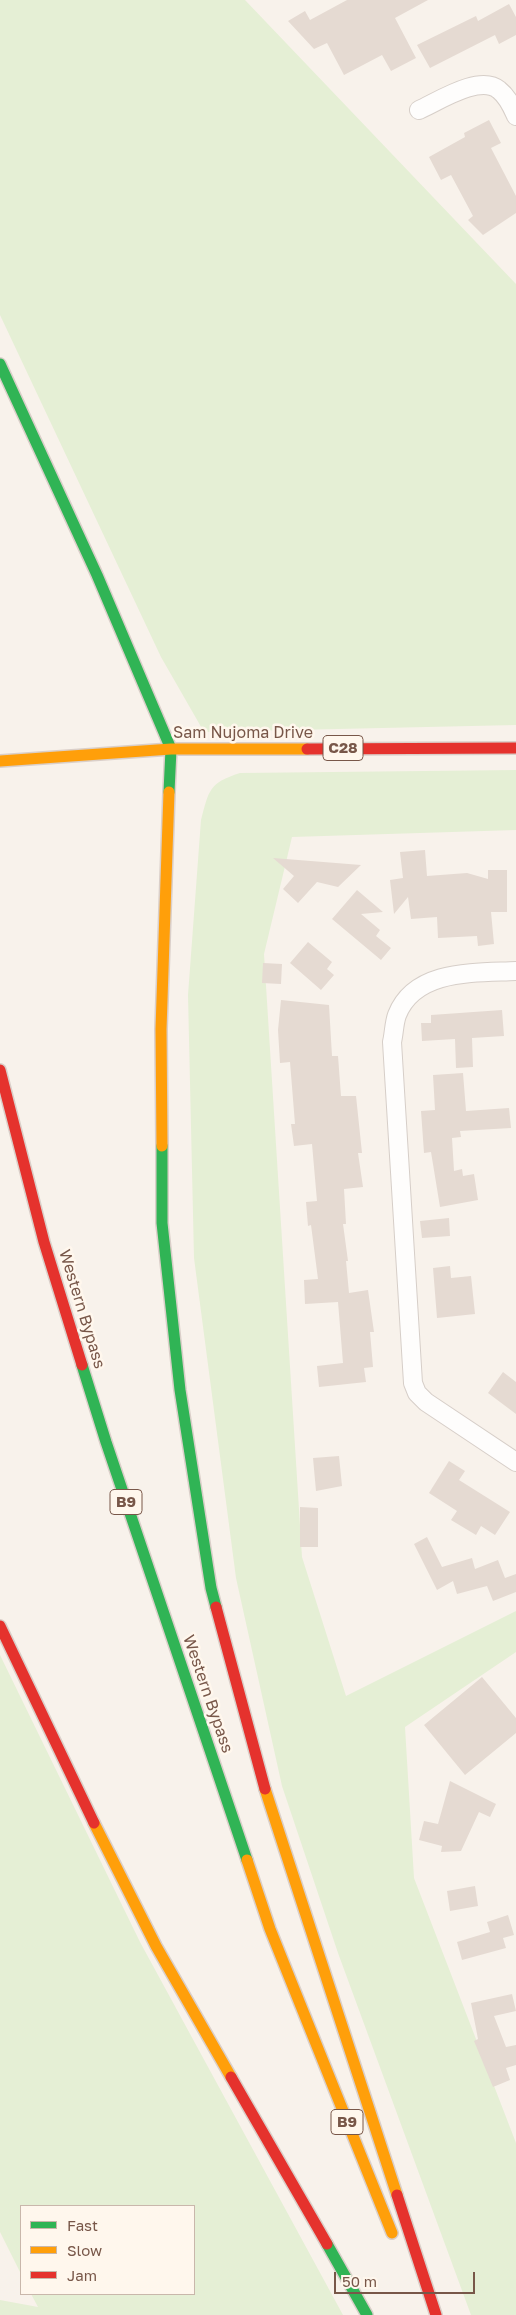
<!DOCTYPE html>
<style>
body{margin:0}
#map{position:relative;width:516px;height:2315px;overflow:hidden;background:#f8f2eb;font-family:"Golos Text",sans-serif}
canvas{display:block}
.legend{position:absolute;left:20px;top:2205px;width:175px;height:90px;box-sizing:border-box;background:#fff7ed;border:1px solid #c9b7ab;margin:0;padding:6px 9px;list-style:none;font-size:15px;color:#785749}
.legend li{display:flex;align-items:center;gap:10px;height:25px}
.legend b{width:25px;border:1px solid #c9b7ab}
.scale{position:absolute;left:334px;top:2272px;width:141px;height:22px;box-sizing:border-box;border:2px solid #785749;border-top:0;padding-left:6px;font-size:15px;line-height:18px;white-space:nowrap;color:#785749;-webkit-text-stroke:4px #fff7ed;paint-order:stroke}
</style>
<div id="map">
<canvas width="516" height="2315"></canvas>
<ul class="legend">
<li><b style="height:6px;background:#30b455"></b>Fast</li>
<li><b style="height:6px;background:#ff9f0a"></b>Slow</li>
<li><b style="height:6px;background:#e5322d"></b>Jam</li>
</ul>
<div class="scale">50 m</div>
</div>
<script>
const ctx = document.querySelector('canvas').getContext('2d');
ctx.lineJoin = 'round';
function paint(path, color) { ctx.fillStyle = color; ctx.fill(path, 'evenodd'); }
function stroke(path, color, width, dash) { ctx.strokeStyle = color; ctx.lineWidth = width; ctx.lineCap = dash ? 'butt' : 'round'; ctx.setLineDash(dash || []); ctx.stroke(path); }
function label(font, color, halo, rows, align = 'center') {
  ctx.font = font + ' "Golos Text",sans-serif'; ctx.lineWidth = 5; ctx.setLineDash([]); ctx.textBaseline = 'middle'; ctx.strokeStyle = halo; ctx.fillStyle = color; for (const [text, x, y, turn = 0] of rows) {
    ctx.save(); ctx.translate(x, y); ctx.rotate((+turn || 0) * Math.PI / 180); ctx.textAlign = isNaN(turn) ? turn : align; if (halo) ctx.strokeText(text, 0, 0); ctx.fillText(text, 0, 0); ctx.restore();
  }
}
const green = new Path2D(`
 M0,0h245l271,284v441l-312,7 -43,-75 -161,-342z
 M516,770v60l-224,7 -28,117 38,603 44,139 170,-85v41l-111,75 9,151 102,265v172h-45l-133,-362 -56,-167 -46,-208 -42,-320 -6,-263 13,-175c8,-30 8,-37 39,-47z
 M0,1655l140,287 203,373h-343v-15l38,7 -7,-13h163v-88h-173v68l-21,-42z`);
const building = new Path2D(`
 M347,0h81l-33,18 21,40 -25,13 -9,-16 -38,20 -17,-32 -13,6 -26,-28 17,-10 5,9z
 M509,4l7,13v18l-17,9 -4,-9 -65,33 -13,-23 59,-29 2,5z
 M489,120l12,23 -10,5 25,48v17l-33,22 -15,-15 5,-4 -22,-41 -10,5 -12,-23 36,-20 -1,-4z
 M425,850l2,26 40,-3 21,6v-9h19v42h-16l3,32 -16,2 -1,-10 -39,2 -1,-21 -26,2 -3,-22 -14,17 -4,-34 13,-2 -3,-26z
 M273,858l88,7 -23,22 -21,-5 -19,21 -15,-14 11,-13z
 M357,890l26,22 -22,2 19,16 -4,6 15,12 -10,12 -49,-41z
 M308,942l24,20 -5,7 7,6 -13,15 -31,-27z
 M263,963l19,1 -1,20 -19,-1z
 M281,1000l48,5 3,51h6l3,40h15l6,57h-4l5,34 -19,2 2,35h-3l5,37h-2l3,32 19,-3 6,42h-4l3,35 -9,1 2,14 -47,5 -2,-21 26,-3 -5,-61 -33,2 -1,-24 14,-1 -7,-54 -3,1 -2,-24 11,-1 -5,-57 -18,2 -3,-22h4l-5,-62 -10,1 -2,-33z
 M502,1010l2,26 -32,2 1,29 -17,1 -1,-29 -33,2 -1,-18h10v-8z
 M463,1073l3,38 43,-3 2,20 -51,3 1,6 -9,1 2,33 8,-2 1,7 11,-2 4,26 -38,7 -9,-55 -7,1 -3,-42 14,-1 -2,-35z
 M449,1218l1,18 -28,2 -2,-17z
 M450,1266l1,12 20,-2 4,38 -38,4 -4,-50z
 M503,1372l13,10v32l-28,-21z
 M339,1456l3,30 -26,5 -3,-33z
 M449,1461l16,10 -6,9 51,32 -15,23 -14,-9 -5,9 -25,-15 6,-9 -28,-18z
 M300,1507l18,1v39h-18z
 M427,1537l15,30 30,-9 3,11 23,-9 7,18 11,-4v18l-23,9 -6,-15 -30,8 -4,-13 -16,9 -23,-46z
 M482,1677l34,41v15l-51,42 -41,-50z
 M450,1781l46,23 -6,13 -11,-5 -18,39 -20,1 1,-6 -23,-6 5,-19 14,3z
 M475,1886l3,20 -28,5 -3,-20z
 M508,1915l6,20 -11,3 3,10 -44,12 -5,-18 33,-10 -3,-10z
 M512,1994l4,17 -22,5 12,31 10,-2v20l-10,3 4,12 -17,7 -19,-46 4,-2 -7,-36z`);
const street = new Path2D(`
 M419,110c20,-9 61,-36 80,-20 9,7 13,17 17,26
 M516,971c-41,2 -101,-2 -119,44 -3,8 -3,19 -5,27l21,341 4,10 9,9 90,60`);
const fast = new Path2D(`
 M0,364l97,211 74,174 -2,43
 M162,1146v77l18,167 31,198 5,19
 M82,1365l24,77 141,418
 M327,2244l40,71`);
const slow = new Path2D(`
 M0,761l171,-12h136
 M162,1146l-1,-117 8,-237
 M265,1789l132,406
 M94,1823l62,123 75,131
 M247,1860l23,69 122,304`);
const jam = new Path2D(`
 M307,749l209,-1
 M0,1070l44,172 38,123
 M216,1607l49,182
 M0,1626l94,197
 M231,2077l96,167
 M397,2195l39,120`);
const shields = [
 [343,748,40],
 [126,1502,32],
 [347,2122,32]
];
const shieldNames = [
 ["C28",343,748],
 ["B9",126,1502],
 ["B9",347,2122]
];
const streetNames = [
 ["Sam Nujoma Drive",243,733],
 ["Western Bypass",82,1309,73],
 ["Western Bypass",208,1694,71]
];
paint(green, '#e5efd5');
paint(building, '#e5dad2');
stroke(street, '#d6cec8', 20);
stroke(fast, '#dacfc9', 14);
stroke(slow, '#dacfc9', 14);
stroke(jam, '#dacfc9', 14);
stroke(street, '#fefdfc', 18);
stroke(fast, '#30b455', 11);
stroke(slow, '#ff9f0a', 11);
stroke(jam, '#e5322d', 11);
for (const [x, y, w] of shields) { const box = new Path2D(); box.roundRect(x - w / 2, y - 12.5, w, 25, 4); ctx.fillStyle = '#fff7ed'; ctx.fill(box); stroke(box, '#785749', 1); }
label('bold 15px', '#785749', null, shieldNames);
label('16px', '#785749', '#fff7ed', streetNames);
</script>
